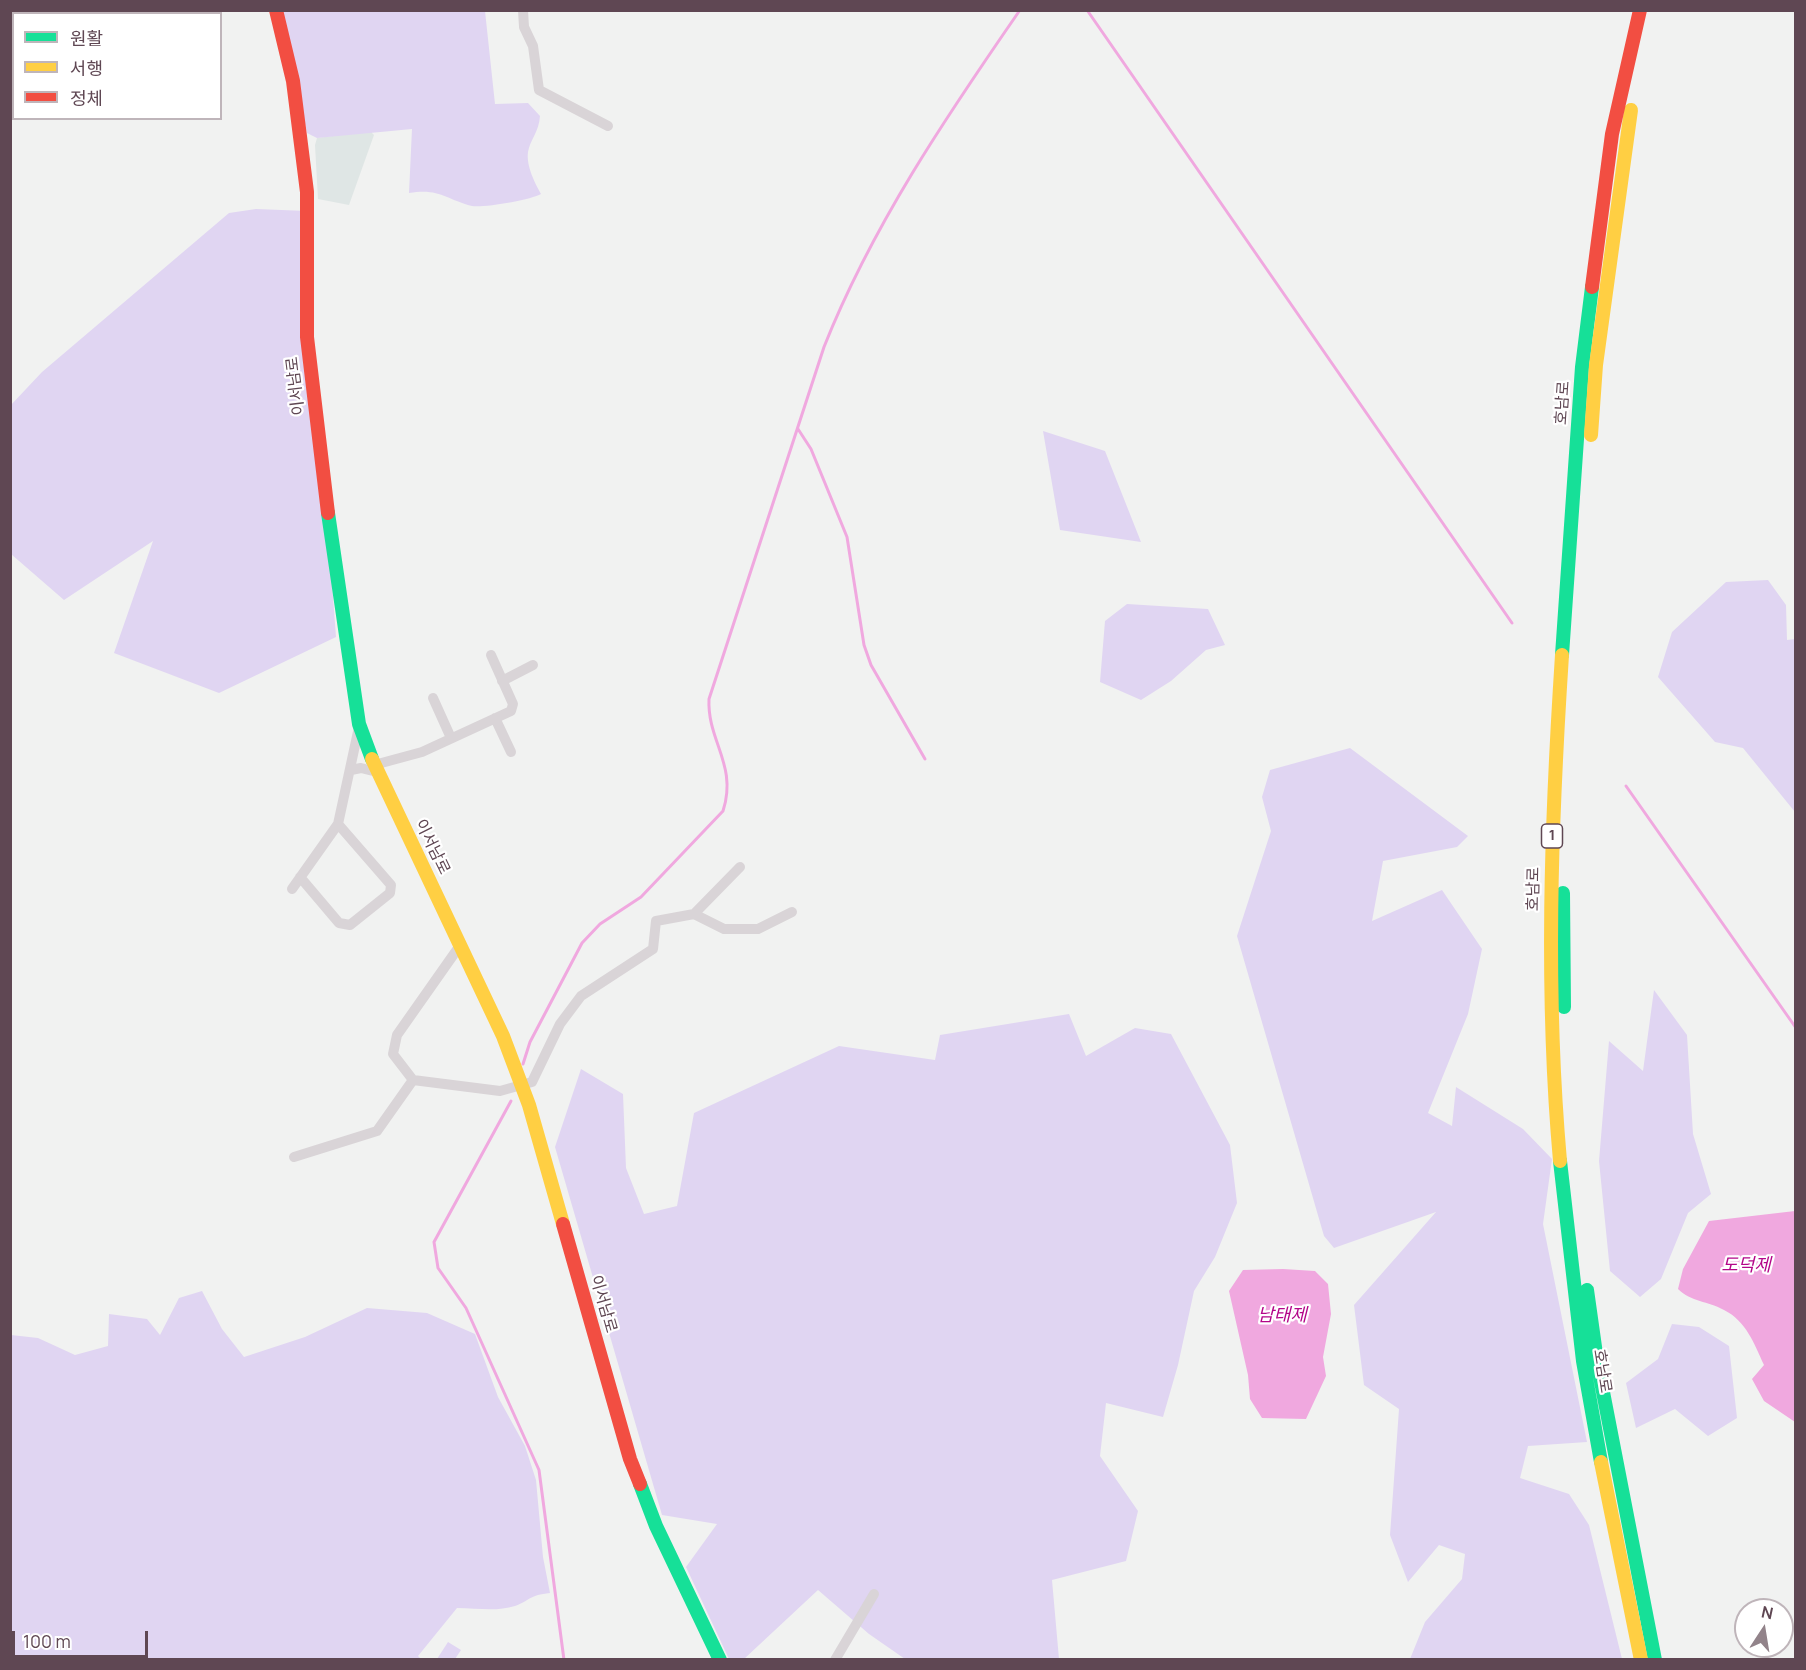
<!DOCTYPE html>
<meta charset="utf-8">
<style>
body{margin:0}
#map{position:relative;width:1806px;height:1670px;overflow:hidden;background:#f1f2f1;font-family:Manrope,"Noto Sans KR",sans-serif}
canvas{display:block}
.frame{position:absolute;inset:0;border:12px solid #5f4753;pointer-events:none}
.legend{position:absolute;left:12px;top:12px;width:210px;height:108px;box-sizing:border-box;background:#fff;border:2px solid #bfb5ba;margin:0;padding:8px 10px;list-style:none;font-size:18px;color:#5f4753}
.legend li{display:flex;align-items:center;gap:12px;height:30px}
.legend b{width:30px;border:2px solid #bfb5ba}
.north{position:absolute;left:1734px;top:1598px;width:60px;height:60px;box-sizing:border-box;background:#fff;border:2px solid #bfb5ba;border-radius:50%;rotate:12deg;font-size:16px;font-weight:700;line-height:24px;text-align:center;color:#5f4753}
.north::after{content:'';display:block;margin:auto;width:21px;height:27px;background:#92838a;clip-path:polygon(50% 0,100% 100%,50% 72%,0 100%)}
.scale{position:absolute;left:12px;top:1631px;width:136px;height:27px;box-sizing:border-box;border:3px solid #5f4753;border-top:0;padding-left:8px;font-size:18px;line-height:21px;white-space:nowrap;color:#5f4753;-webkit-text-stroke:4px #fff;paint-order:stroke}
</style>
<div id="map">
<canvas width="1806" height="1670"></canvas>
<div class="frame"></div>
<ul class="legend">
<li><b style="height:8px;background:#16e098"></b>원활</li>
<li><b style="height:8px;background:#ffcf43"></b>서행</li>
<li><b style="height:8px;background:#f24e42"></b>정체</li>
</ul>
<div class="north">N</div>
<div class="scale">100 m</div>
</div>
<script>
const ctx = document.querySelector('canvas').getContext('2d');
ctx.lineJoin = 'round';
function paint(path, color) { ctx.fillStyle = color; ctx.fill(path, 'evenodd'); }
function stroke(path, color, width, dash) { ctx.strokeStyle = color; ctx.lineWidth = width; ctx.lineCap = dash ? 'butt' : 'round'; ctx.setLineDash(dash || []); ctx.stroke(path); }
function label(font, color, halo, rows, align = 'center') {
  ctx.font = font + ' Manrope,"Noto Sans KR",sans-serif'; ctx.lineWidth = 4.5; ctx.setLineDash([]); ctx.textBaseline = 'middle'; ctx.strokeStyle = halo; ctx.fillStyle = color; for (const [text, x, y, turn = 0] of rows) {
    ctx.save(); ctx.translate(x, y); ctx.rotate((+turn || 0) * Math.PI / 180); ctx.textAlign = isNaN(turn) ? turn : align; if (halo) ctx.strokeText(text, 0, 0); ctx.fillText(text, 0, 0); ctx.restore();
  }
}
const commercial = new Path2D(`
 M370,131l4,4 -25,70 -31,-6 -3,-54 2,-7z`);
const green = new Path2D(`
 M281,11h204l10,93 33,-1 12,13c-1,16 -10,24 -12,36 -2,14 7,31 13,42 -10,6 -58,14 -69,12 -27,-7 -32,-18 -63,-13l3,-64 -95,9 -10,-5z
 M256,209l51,2v126l19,166 10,134 -117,56 -105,-40 39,-112 -89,59 -53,-46 -1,-148 32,-34 187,-159z
 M1043,431l62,20 36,91 -81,-12z
 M1768,580l18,25 1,35 8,-1v173l-52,-64 -28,-6 -57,-65 14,-45 54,-50z
 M1127,604l81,5 17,36 -19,5 -35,31 -30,19 -41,-18 5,-61z
 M1350,748l118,88 -11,11 -74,14 -11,60 70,-31 40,59 -14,65 -40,99 24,13 4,-39 67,42 29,30 -9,65 44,218 -59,4 -8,32 49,16 20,31 33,134h-212l15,-37 37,-43 3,-25 -26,-9 -31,37 -18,-47 9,-126 -35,-24 -10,-80 82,-93 -102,36 -10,-12 -87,-300 34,-105 -9,-34 8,-27z
 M1654,990l33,45 6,99 18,60 -23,19 -27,66 -21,18 -30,-26 -11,-110 10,-120 34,30z
 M1069,1014l17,42 49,-28 36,6 59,111 7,58 -22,54 -21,34 -16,74 -15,52 -57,-14 -6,53 38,55 -12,50 -74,19 7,79h-154l-36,-25 -51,-44 -74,69h-15l-43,-92 31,-43 -55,-9 -107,-368 26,-78 42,25 3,74 18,46 33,-8 17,-93 145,-67 96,14 5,-25z
 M202,1291l20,38 22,28 61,-20 62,-29 60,5 48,21 23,63 27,49 11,34 7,77 7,36c-21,2 -19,7 -35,13 -19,6 -38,2 -58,2l-39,48 3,3h-410v-324l27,3 37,17 33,-9 1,-32 38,5 13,16 19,-37z
 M1672,1324l27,3 30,19 8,72 -29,18 -33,-27 -39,19 -10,-45 32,-24z
 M448,1642l13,8 -6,9h-18z`);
const water = new Path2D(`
 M1795,1211h1l-1,211 -31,-21 -12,-22 12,-14c-10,-22 -18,-44 -40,-55 -16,-9 -33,-8 -46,-21l5,-20 26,-48z
 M1283,1269l32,2 13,13 3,30 -8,43 3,19 -20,43 -44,-1 -12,-19 -2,-24 -19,-84 14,-21z`);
const stream = new Path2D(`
 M1087,10l425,613
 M798,429l13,20 36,88 17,108 7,20 54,94
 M1626,786l170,242
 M523,1064l7,-22 52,-99 18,-19 41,-27 82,-86c15,-46 -16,-70 -14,-112l115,-352c48,-121 122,-230 196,-337
 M511,1101l-77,141 4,26 28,40 73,162 25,190`);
const street = new Path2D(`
 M523,10l1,17 9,19 6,44 69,36
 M502,681l31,-16
 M433,698l18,40
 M495,718l16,34
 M374,765l48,-13 89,-41 2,-7 -22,-49
 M351,770l10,-2 16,4
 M300,877l39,46 11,2 40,-32 1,-8 -53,-61
 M292,889l46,-65 21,-97
 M694,914l46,-47
 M461,944l-64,91 -4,19 20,26 87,11 32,-9 28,-58 21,-28 72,-47 3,-28 38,-7 30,15h34l34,-17
 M294,1157l83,-26 36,-51
 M835,1660l39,-66`);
const fast = new Path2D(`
 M328,513l31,211 13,35
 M1562,655l20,-288 10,-80
 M1563,893l1,114
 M1560,1161l23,200 18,101
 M1587,1290l10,71 58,299
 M640,1484l16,42 64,134`);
const slow = new Path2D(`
 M1591,435l5,-70 35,-255
 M372,759l131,277 26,69 34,119
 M1560,1161c-15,-169 -9,-337 2,-506
 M1601,1462l40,198`);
const jam = new Path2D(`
 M276,10l17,71 14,111v145l21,176
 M1592,287l20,-153 28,-124
 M563,1224l67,235 10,25`);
const shields = [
 [1552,836,21]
];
const shieldNames = [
 ["1",1552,836]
];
const streetNames = [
 ["이서남로",296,386,-97],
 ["호남로",1563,403,-86],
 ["이서남로",432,847,64],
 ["호남로",1534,889,-89],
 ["이서남로",603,1304,74],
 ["호남로",1602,1371,81]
];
const waterNames = [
 ["도덕제",1746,1266],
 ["남태제",1282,1316]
];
paint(commercial, '#dfe6e5');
paint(green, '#e0d5f2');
paint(water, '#f0a8df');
stroke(stream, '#f0a8df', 3);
stroke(street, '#d9d4d7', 10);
stroke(fast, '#16e098', 14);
stroke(slow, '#ffcf43', 14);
stroke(jam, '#f24e42', 14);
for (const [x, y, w] of shields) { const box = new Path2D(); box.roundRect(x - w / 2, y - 12, w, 24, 4.5); ctx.fillStyle = '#fff'; ctx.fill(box); stroke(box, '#5f4753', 1.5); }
label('bold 15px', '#5f4753', null, shieldNames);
label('16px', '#5f4753', '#fff', streetNames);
label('italic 18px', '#b30689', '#fff', waterNames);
</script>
